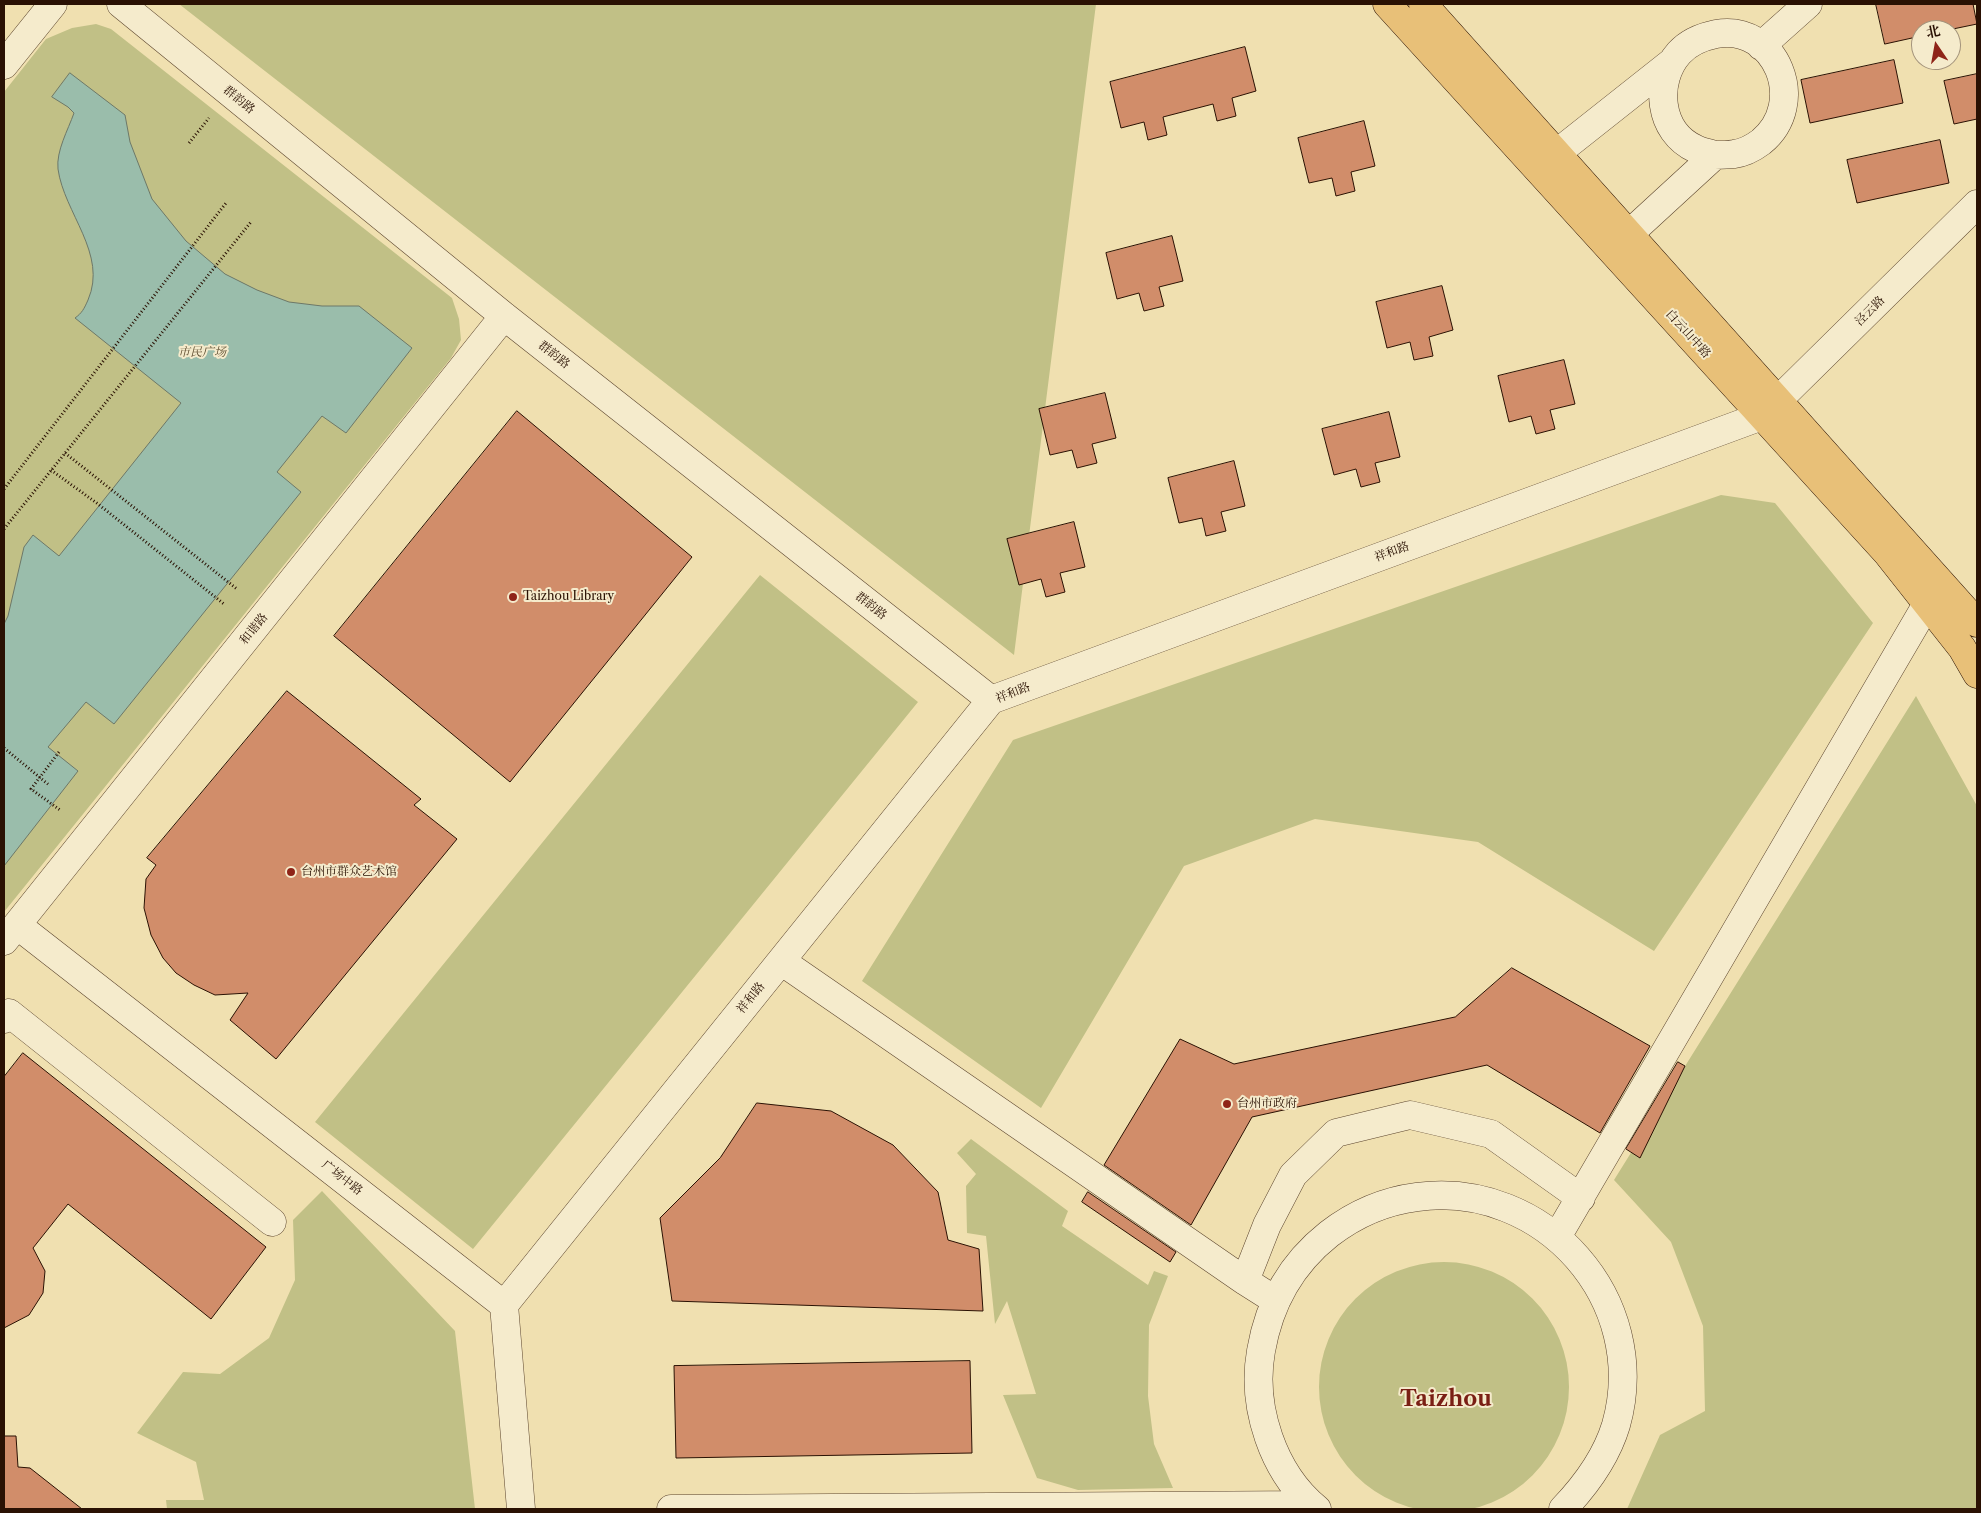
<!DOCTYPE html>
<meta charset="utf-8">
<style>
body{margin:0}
#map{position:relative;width:1981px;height:1513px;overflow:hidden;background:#f0e0b0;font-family:"Libre Caslon Text","Noto Serif SC",serif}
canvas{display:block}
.frame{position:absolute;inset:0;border:5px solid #2a1103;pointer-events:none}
.north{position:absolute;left:1911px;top:20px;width:50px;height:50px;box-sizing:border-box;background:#f5ebcc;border:1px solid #a4947c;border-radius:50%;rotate:348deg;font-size:14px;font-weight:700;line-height:20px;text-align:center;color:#2a1103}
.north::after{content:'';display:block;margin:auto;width:18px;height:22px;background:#8f2418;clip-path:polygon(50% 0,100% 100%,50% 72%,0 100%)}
</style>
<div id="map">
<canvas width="1981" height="1513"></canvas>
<div class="frame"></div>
<div class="north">北</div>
</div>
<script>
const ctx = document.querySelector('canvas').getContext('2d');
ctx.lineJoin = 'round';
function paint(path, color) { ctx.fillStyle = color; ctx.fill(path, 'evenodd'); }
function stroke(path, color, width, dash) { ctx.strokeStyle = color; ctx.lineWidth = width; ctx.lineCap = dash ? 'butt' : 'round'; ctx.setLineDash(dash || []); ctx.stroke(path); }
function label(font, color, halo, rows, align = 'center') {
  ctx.font = font + ' "Libre Caslon Text","Noto Serif SC",serif'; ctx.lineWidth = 4; ctx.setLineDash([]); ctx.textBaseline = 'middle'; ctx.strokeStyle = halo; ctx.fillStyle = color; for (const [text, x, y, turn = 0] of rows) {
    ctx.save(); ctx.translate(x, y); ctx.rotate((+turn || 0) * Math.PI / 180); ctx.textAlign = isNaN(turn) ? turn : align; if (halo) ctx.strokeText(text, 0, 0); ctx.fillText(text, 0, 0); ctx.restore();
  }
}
const green = new Path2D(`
 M179,4h917l-82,651z
 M96,24l15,5 341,269 7,21 2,21 -10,18 -447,554v-820l42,-53 26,-11z
 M1721,495l54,8 98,120 -219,328 -176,-109 -163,-23 -131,47 -143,242 -179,-127 151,-241z
 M760,575l158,127 -445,547 -158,-127z
 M1916,696l61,110v703h-350l33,-74 45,-24 -2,-85 -32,-84 -57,-62z
 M971,1139l97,72 -6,15 86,59 6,-14 14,5 -19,49 -1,71 6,48 19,44 -95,2 -41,-12 -34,-83 33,-1 -29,-93 -12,23 -9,-88 -19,-3 -1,-47 10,-12 -19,-21z
 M322,1191l133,140 20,178h-308l-1,-9h38l-8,-38 -59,-29 46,-61 37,2 49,-36 26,-58 -2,-60z
 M1319 1387a125 125 0 1 1 250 0a125 125 0 1 1-250 0Z`);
const water = new Path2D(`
 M70,73l55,42 5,27 22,57 34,42 39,33 32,16 32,12 33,4h37l53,42 -66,85 -24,-17 -45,56 24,20 -187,232 -28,-22 -38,45 30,24 -74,95v-242l4,-8 16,-69 9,-12 26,21 122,-153 -106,-85c7,-5 9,-9 13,-18 20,-46 -24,-87 -30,-131 -2,-18 10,-39 16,-56l-6,-6 -16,-10z`);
const building = new Path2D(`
 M1876,4h97l4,20 -29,6h-27v6l-36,8z
 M1245,47l11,44 -24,7 4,18 -19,5 -4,-17 -50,13 4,18 -19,5 -4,-18 -23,6 -11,-46z
 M1894,60l9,43 -93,20 -9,-43z
 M1977,74v45l-23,5 -10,-43z
 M1364,121l11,45 -24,6 4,19 -19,5 -4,-18 -23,5 -11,-45z
 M1940,140l9,43 -92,20 -10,-43z
 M1172,236l11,45 -24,6 5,19 -20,5 -5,-18 -22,6 -11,-46z
 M1442,286l11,44 -24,7 4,19 -19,4 -4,-18 -23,6 -11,-46z
 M1564,360l11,44 -25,6 5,19 -19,5 -5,-18 -22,6 -11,-46z
 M1105,393l11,45 -24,6 5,19 -20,5 -5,-18 -22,5 -11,-46z
 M517,411l175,146 -182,225 -176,-146z
 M1389,412l11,45 -25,6 5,19 -19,5 -5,-18 -22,6 -12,-46z
 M1234,461l11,45 -24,6 5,19 -20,5 -4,-18 -23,5 -11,-45z
 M1074,522l11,45 -25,6 5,19 -19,5 -5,-18 -22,6 -12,-46z
 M287,691l134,108 -7,6 43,34 -181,220 -46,-39 18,-27 -33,2 -21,-10 -18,-12 -13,-15 -12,-23 -7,-27 2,-29 10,-14 -9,-7z
 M1512,968l138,78 -50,87 -113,-68 -235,52 -61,108 -87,-60 76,-126 54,25 221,-47z
 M23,1053l243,194 -55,72 -143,-115 -35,44 12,23 -2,22 -14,22 -25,13v-251z
 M1678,1062l7,4 -45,92 -14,-9z
 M757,1103l74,8 62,34 45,47 10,48 31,9 4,62 -311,-10 -12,-83 60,-60z
 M1088,1192l88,60 -6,10 -88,-60z
 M970,1361l2,92 -296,5 -2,-92z
 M4,1436h12l2,31 12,1 52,41h-78z`);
const path = new Path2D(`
 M189,143l20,-25
 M65,453l172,136
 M51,470l47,34 126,100
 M4,489l222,-286
 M4,529l247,-307
 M4,748l45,37
 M59,752l-28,37 29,21`);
const minor = new Path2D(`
 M121,4l383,312 487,384
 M1761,46l47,-42
 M4,65l49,-61
 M1557,153l115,-91
 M1629,234l86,-79c6,0 12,0 19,-1 9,-1 19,-6 27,-12 48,-39 15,-119 -45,-108 -15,3 -27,8 -37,19 -25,28 -21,79 17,96 6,3 13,4 19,6
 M17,925l487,380 17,204
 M4,941l500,-625
 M781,961l464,320 30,19
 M4,1019l5,-6 263,209
 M1557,1237l370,-633
 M1245,1281l22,-56 26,-50 43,-42 74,-18 81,19 90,64
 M504,1305l487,-605 771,-284 215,-212
 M671,1509l640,-4
 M1317,1509c-44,-36 -66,-102 -56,-158 8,-47 30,-87 68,-117 26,-20 56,-33 88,-37 127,-17 234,103 199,228 -10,33 -30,60 -53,84`);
const major = new Path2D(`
 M1387,4l500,549 75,95 15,26
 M1423,4l554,619`);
const markers = [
 [513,597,5,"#8f2418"],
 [291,872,5,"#8f2418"],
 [1227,1104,5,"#8f2418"]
];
const streetNames = [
 ["群韵路",239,100,39],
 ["泾云路",1870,311,-45],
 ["白云山中路",1688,334,48],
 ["群韵路",554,355,38],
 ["祥和路",1392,552,-20],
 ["群韵路",871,606,38],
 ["和谐路",254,629,-51],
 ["祥和路",1013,693,-21],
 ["祥和路",751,998,-51],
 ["广场中路",342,1178,38]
];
const parkNames = [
 ["市民广场",202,353]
];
const poiNames = [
 ["Taizhou Library",523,597],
 ["台州市群众艺术馆",301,872],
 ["台州市政府",1237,1104]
];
const townNames = [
 ["Taizhou",1446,1400]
];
paint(green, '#c1c086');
paint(water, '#9abdab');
stroke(water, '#6d7868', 1);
paint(building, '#d18d6a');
stroke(building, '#2a1103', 1);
stroke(minor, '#5c452e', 29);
stroke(major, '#2a1103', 29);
stroke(path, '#2a1103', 3, [1, 2.5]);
stroke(minor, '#f5ebcc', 28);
stroke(major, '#e8c078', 28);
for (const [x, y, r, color] of markers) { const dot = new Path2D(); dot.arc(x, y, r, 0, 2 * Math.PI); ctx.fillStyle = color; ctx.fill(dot); stroke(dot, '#f5ebcc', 2); }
label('12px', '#2a1103', '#f5ebcc', streetNames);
label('italic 12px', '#5f4e31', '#f5ebcc', parkNames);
label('12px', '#2a1103', '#f5ebcc', poiNames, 'left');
label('bold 22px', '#7a1f14', '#f5ebcc', townNames);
</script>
